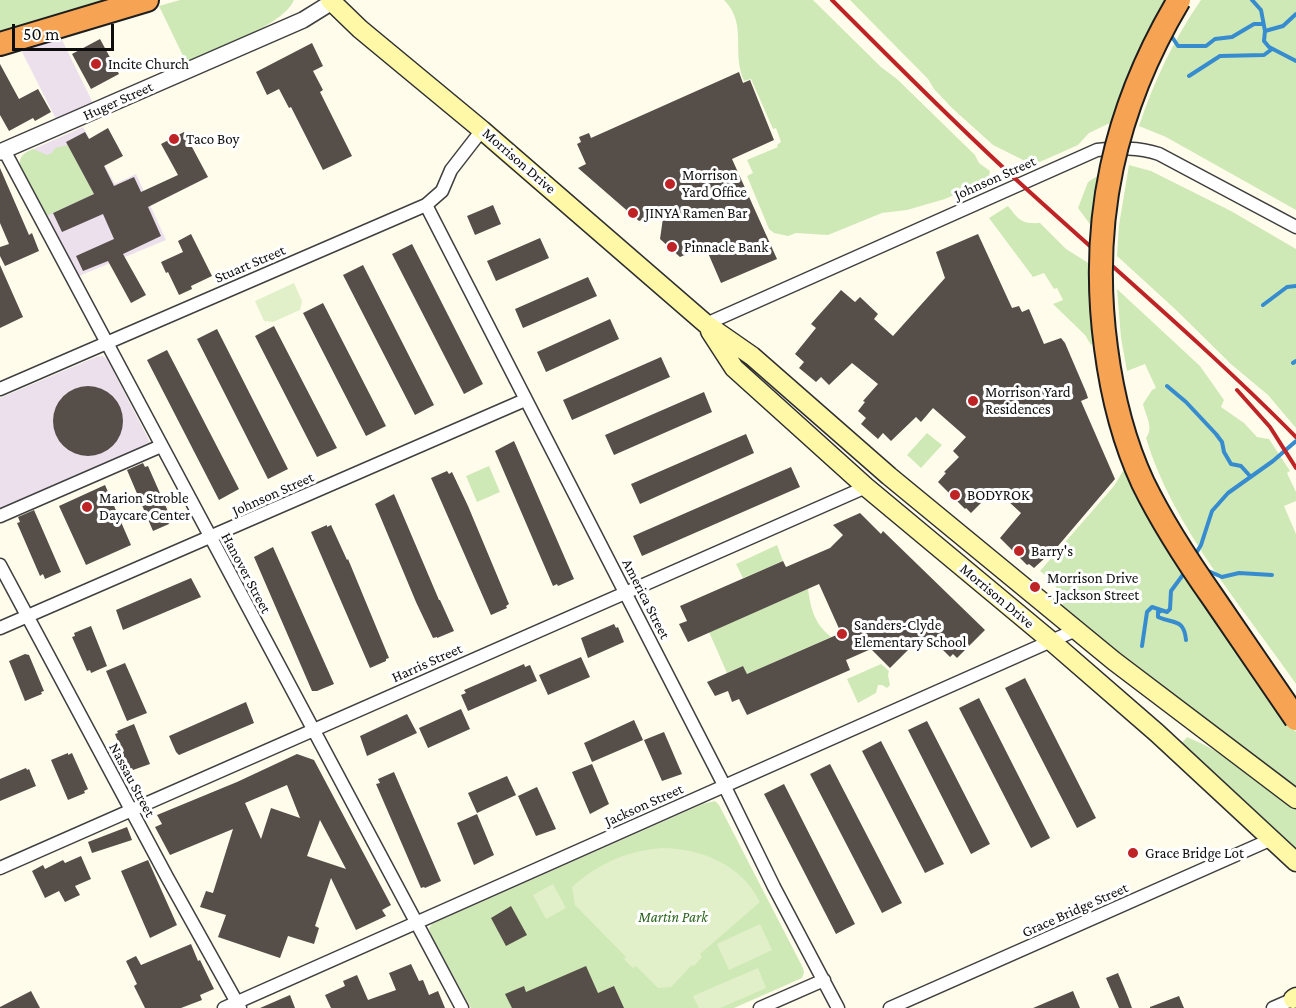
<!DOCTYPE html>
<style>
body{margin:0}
#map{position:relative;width:1296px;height:1008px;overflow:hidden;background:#fffcec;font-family:"Crimson Pro",serif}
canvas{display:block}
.scale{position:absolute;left:12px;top:24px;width:102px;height:27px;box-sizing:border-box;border:3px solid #0d0d0d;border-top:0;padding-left:8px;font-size:18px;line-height:21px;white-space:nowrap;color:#0d0d0d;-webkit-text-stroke:4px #fff;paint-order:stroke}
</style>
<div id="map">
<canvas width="1296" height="1008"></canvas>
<div class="scale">50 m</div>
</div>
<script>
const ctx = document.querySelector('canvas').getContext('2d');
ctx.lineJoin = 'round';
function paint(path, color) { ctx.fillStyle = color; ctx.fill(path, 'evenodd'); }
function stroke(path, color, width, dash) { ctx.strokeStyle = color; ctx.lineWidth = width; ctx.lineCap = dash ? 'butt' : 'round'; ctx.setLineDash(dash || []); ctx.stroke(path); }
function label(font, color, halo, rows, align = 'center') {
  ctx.font = font + ' "Crimson Pro",serif'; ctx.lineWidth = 6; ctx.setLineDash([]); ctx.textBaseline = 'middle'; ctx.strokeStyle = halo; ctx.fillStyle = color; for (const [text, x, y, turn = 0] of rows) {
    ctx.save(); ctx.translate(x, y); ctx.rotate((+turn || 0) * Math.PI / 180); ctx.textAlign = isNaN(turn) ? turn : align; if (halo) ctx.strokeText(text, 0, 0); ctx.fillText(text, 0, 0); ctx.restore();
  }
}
const industrial = new Path2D(`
 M60,36l33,67 -37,16 -36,-71z
 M83,127l32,57 21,-10 30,66 -87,36 -59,-113 1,-6 6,-5z
 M103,356l4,3 44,85 -151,66v-112l96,-41z`);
const green = new Path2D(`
 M0,0h112l-112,33z
 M180,0h114c-10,25 -82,51 -108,62l-27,-56z
 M724,0h89l68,67 16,12 78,76 4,8 11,8 -2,9 -43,19 -38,11 -25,3 -54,22 -32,-2 -8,3 -14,-3 -5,-4 -22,-53 6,-3 -6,-13 31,-13 -1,-2 4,-3 -5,-14 -3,1 -22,-50 -7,2c-13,-29 4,-57 -20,-81z
 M850,0h317l-37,74 -18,48 -23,11 -11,12 -45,20 -40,-20 -41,-37 -18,-19 -6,-10z
 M1201,0h95v210l-130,-73 -27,-11c15,-45 35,-87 62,-126z
 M68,145l26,49 -48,22 -26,-50c-2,-9 5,-14 13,-17l14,6 5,-2 3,-5z
 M1129,165l22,6 80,40 65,38v179l-28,-33 -36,-30 -57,-56 -58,-53 2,-31z
 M1099,175l-7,52 -14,-19 10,-26z
 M1008,206c11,14 13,18 32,17l26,26 24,15 4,78 -3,3 -6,-10 -32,-31 10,-4 -6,-12 -3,1 -10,-16 -11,4 -44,-59z
 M1117,289l83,77 24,34 -3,7 23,16 13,14 12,2 21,32 -3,2 9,19v9l-12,5 12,28v150c-52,-75 -124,-158 -150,-246 8,-11 0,-21 -3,-34l9,-14 4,-2 -11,-24 -18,7 -6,-33z
 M927,433l15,12 -21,23 -14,-13z
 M489,466l11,26 -23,10 -11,-26z
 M1126,466l114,187 56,79v55l-236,-180 5,-6 -13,-20 -12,-10 74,-85z
 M777,545l6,16 -40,17 -7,-14z
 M808,589c3,20 6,34 23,48l-84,37 -4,-8 -16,7 -18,-41z
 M881,664l8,7 -1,4 2,10 -3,3 -5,-3h-4l-2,8 -18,10 -11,-24z
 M1187,737c39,16 75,46 109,71v42l-115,-106z
 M715,801l4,4 84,163 1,5 -2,5 -68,30h-263l-40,-73 -2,-7 3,-4 271,-120z`);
const pitch = new Path2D(`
 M294,283l8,18 -2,9 -27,12 -9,-1 -9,-20z
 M662,848c40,1 79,16 98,54l-60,52 2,3 -8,9 -2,-1 -21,22 -13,1 -22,-22 -3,2 -9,-9 2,-2 -51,-52 -3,-18c27,-24 55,-36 90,-39z
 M553,884l13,24 -20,11 -13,-24z
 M760,924l12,26 -43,20 -12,-26z
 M758,968l8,20 -46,20h-21l-6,-12z`);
const stream = new Path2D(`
 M1252,0l9,10 4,21 18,-5 13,-12
 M1265,31l-1,10 5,6 27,14
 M1170,34l8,12h28l9,-7 17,-2 22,-13h8
 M1189,76l31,-20 44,-1 8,-6
 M1263,305l24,-18 9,-1
 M1293,363l3,-2
 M1167,386l19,16 30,32 6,8 2,10 7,12 10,2 9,10
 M1195,555l6,-10 11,-34 16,-18 45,-32 23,-20
 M1206,570l16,7 17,-4 33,2
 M1161,611l-3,1v5c15,7 26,1 28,23
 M1142,646l5,-34 5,-5 15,5 3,-3 1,-18 14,-19`);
const building = new Path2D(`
 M100,39l19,35 -28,15 -19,-35z
 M312,43l11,23 -10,5 10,19 -3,2 32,64 -29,14 -32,-63 -2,1 -10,-19 -12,6 -11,-23z
 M0,64l19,35 19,-10 13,23 -16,9 -2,-3 -24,13 -9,-16z
 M739,72l4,11 7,-3 24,60 -42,19 45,100 -56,24 -16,-37 -25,11 -20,-18 4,-28 -25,10 -61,-53 8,-4 -9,-20 4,-2 -2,-5 10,-4 2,5z
 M108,128l15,28 -19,10 10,20 20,-9 7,15 37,-17 -17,-31 23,-12 24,45 -60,30 13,29 -38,18 23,41 -15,8 -23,-42 -25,10 -7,-15 38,-17 -11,-25 -41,18 -9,-19 41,-19 -28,-52 19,-10 4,7z
 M0,168l29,67 3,-2 7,18 -34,15 -5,-10v-9l9,-3 -9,-21z
 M493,205l8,19 -26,11 -8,-19z
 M191,234l21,42 -21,10 1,3 -13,6 -11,-23 -2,1 -5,-11 22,-10 -5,-11z
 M978,234l34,74 7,-2 3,6 7,-3 15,35 17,-6 4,5 21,49 2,6 -7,3 34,78 -57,67 -24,22 -5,-4 -2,1 -27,-27 21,-25 -26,-24 -24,24 -5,-5 -1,1 -27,-27 8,-9 -2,-1 15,-15 -6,-6 13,-14 -33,-29 -12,14 -5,-5 -25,24 -8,-8 -5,6 -17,-15 5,-6 -8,-7 7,-9 -2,-1 15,-17 -26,-21 -23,22 -8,-8 -5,5 -17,-14 5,-6 -9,-8 21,-26 -5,-4 30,-34 14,12 5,-5 18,17 -4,5 19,17 52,-58 -9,-26z
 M540,238l9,20 -53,23 -9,-20z
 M412,244l71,140 -19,10 -72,-140z
 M0,265l23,52 -23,11z
 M363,265l71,140 -19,10 -72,-140z
 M588,277l9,19 -74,32 -8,-19z
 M323,303l63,123 -20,10 -63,-123z
 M610,319l9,20 -73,33 -9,-20z
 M274,326l63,122 -20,9 -62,-121z
 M217,329l71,140 -20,10 -71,-140z
 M167,350l72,139 -20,11 -72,-140z
 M661,357l9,20 -98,43 -9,-20z
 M53 421a35 35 0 1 1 70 0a35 35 0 1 1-70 0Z
 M704,392l8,20 -98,43 -9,-20z
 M746,434l8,19 -114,51 -9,-20z
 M514,441l60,138 -16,7 -1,-2 -4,2 -58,-135z
 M143,463l2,4 3,-1 22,50 -4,2 3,6 -16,7 -26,-61z
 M791,467l9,20 -158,69 -9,-20z
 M447,471l2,3 3,-2 16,34 41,98 -3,2 1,2 -16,7 -60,-137z
 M105,485l26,60 -45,20 -27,-59z
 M394,494l45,106h1l14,31 -17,7v-1l-4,1 -17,-36 -41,-98z
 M34,510l27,62 -16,7 -2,-5 -3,2 -23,-53 3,-1 -2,-5z
 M860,513l21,21 2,-3 102,99 -28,28 -4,-4 -3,3 -21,-21 -10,11 -6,-2 -23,23 -19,-19 -25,11 4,10 -103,45 -8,-16 -7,3 -4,-11 -13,5 -8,-14 36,-16 4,8 94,-41 -22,-49 -131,58 -9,-18 8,-3 -7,-15 103,-45 3,6 44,-19 13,-13 -10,-10z
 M327,525v2l4,-2 16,35 1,-1 41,99 -3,1v2l-16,7 -59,-136z
 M273,547l61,137 -17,7h-5l-58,-134z
 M191,578l10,19 -78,33 -7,-20z
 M614,624l2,4 2,-1 6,15 -36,16 -7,-20z
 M91,626l16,40 -16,7 -1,-3 -3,1 -15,-34 3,-1 -1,-3z
 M25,654l4,1 15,36 -3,1 1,2 -17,7 -16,-40z
 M581,657l9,20 -42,18 -9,-20z
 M125,663l22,50 -20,8 -21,-50z
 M524,664l1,3 5,-2 7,16 -69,30 -7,-16 5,-2 -2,-3z
 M1025,678l71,140 -19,10 -72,-140z
 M979,698l71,140 -19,10 -72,-140z
 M246,702l8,21 -75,32 -3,-3 -7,-16z
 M461,709l9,20 -42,19 -9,-20z
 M407,714l10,19 -50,23 -7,-20z
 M634,720l9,20 -51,22 -8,-19z
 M927,721l63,123 -19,10 -63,-124z
 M134,724l16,40 -17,6 -1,-2 -3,1 -14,-35 3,-1 -1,-2z
 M664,732l18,42 -20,7 -18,-41z
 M881,741l63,123 -19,9 -63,-122z
 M68,753v2l4,-2 16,36 -4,2 1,2 -17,7 -17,-40z
 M297,754l17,6 77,145 -9,5 4,6 -30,14 -25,-52 -16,48 4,2 -5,16 -26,-8 -8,22 -62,-21 8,-22 -26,-8 6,-16 7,2 20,-64 -63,26 -15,-28 7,-3 -5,-9 80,-33zM287,785l13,33 -29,-10 -10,31 -16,-36zM320,820l26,49 -39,-13z
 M592,764l17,40 -19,10 -18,-42z
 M830,764l72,139 -20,10 -72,-139z
 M26,768l1,2 2,-1 7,17 -36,15v-22z
 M394,772l47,109 -16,7 -1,-1 -3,1 -45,-104 4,-1 -2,-4z
 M507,776l9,19 -39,18 -9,-20z
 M784,784l71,140 -19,10 -72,-140z
 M537,787l19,42 -20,7 -18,-40z
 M477,814l17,41 -20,10 -17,-42z
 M127,827l5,13 -40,13 -4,-11z
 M81,856l10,23 -16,7 5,9 -15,7 -6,-11 -14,7 -13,-27 11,-6 2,4 18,-9 2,3z
 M148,860l29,65 -27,13 -29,-67z
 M511,906l16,29 -21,11 -15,-28z
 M191,944l7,17 2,-1 14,29 -14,6 2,5 -21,8h-36l-11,-22 3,-2 -11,-23 10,-5 5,9z
 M411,964l8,17 4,-1 6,15 9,-4 7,17h-114l-6,-13 20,-9 -2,-5 14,-6 11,25 28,-10 -7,-17z
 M586,966l12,27 16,-7 10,22h-112l-7,-14 19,-8 2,6z
 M1118,973l10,24 4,11h-13l-13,-30z
 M31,991l9,17h-40v-1z
 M1073,991l7,17h-47z
 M290,995l5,13h-35z
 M1179,996l5,12h-34v-1z`);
const minor = new Path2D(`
 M4,150l458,858
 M426,205l298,580 50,102 64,121
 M706,324l391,-174c22,-2 41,-3 62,4l137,73
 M0,389l426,-184 16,-14 9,-21 31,-40
 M0,516l161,-70
 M0,565l167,312 73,131
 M0,628l525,-228
 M0,868l866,-381
 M224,1008l852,-378
 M760,1008l64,-28
 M890,1008l382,-169
 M1273,1008l23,-10`);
const tertiary = new Path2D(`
 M0,152l303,-132 29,-18`);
const secondary = new Path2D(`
 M330,0l30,29 122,101 224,194 46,32 137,120 225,185 182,138
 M710,331l24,37 132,119 185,154 106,92 139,129
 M1293,999l3,-2`);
const motorway = new Path2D(`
 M0,44l147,-44`);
const rail = new Path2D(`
 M832,0c62,62 124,125 189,184 92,84 187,164 275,253
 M1237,390l33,37 26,41`);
const motorwayBridge = new Path2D(`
 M1179,0c-65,109 -90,222 -73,348 6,46 17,92 37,135 20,41 45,79 71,116 27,40 55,80 82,120`);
const markers = [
 [96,64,6,"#be2325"],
 [174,139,6,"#be2325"],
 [670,184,6,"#be2325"],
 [633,213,6,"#be2325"],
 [672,247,6,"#be2325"],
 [973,401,6,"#be2325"],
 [955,495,6,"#be2325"],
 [87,507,6,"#be2325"],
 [1019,551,6,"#be2325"],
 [1035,587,6,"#be2325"],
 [842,634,6,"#be2325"],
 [1133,853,6,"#be2325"]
];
const poiNames = [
 ["Incite Church",108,64],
 ["Taco Boy",186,139],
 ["Morrison",682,175],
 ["Yard Office",682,192],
 ["JINYA Ramen Bar",645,213],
 ["Pinnacle Bank",684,247],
 ["Morrison Yard",985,392],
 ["Residences",985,409],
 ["BODYROK",967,495],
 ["Marion Stroble",99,498],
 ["Daycare Center",99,515],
 ["Barry's",1031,551],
 ["Morrison Drive",1047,578],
 ["- Jackson Street",1047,595],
 ["Sanders-Clyde",854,625],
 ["Elementary School",854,642],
 ["Grace Bridge Lot",1145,853]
];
const streetNames = [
 ["Huger Street",118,101,-24],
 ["Morrison Drive",519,161,41],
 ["Johnson Street",995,178,-24],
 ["Stuart Street",250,264,-23],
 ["Johnson Street",273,494,-24],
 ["Hanover Street",246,573,62],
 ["Morrison Drive",997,596,40],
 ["America Street",646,599,63],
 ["Harris Street",427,663,-24],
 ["Nassau Street",132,780,62],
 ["Jackson Street",644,805,-24],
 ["Grace Bridge Street",1075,910,-24]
];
const parkNames = [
 ["Martin Park",673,917]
];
paint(industrial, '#ebe0ec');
paint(green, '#cfe9b6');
paint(pitch, '#e1f0c8');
stroke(stream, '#368ccf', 4);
paint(building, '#554e49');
stroke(minor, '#404040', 15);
stroke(tertiary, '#404040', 18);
stroke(secondary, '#2f2f2f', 21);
stroke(motorway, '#1e1e1e', 26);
stroke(minor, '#fff', 12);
stroke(tertiary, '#fff', 15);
stroke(secondary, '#fff8a7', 18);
stroke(motorway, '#f6a353', 22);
stroke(rail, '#be2325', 4);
stroke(motorwayBridge, '#1e1e1e', 26, []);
stroke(motorwayBridge, '#f6a353', 22);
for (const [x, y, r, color] of markers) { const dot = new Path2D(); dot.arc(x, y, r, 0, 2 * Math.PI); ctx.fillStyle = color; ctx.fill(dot); stroke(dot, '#fff', 2); }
label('15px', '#0d0d0d', '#fff', poiNames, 'left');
label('15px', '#0d0d0d', '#fff', streetNames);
label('italic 15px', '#29651c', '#fff', parkNames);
</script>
